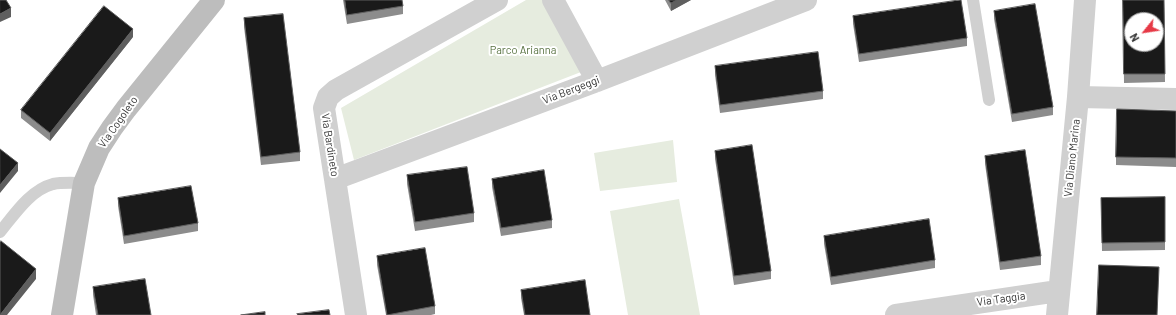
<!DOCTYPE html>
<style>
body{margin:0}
#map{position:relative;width:1176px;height:315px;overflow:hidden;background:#fff;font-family:Barlow,sans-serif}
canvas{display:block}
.north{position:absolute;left:1124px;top:12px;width:40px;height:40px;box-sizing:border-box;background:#fff;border:1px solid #adadad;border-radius:50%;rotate:240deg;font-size:11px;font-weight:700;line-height:16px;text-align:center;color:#333}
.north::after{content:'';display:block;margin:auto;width:14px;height:18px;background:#e63946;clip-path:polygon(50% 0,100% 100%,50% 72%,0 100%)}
</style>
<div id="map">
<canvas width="1176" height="315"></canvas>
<div class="north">N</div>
</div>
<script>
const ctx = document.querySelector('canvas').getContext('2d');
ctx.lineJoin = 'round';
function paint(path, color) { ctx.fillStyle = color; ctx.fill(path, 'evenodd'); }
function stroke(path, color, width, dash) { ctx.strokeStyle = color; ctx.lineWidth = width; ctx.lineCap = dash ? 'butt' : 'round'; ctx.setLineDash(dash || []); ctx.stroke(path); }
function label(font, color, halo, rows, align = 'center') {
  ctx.font = font + ' Barlow,sans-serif'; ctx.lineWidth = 4; ctx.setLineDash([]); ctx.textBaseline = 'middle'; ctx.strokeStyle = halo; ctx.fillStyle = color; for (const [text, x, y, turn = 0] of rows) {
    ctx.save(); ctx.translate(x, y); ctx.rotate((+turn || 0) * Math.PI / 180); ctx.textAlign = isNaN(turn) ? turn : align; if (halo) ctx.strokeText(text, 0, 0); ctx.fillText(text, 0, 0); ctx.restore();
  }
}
const green = new Path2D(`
 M526,0h19l36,72 -227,88 -13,-52z
 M673,140l4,42 -77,9 -6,-38z
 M679,199l21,116h-72l-18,-104z`);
const lane = new Path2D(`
 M973,0l16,100
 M0,232c14,-17 30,-42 53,-48 10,-2 21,-1 31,-1`);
const street = new Path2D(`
 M553,0l44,81
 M1078,97l98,2
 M335,179l262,-98 209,-81
 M356,315l-32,-207 4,-11 8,-7 161,-90
 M896,315l162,-24
 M1057,315l21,-218 7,-97`);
const secondary = new Path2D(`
 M62,315l22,-132 15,-35 13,-20 14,-19 88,-109`);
const wall = new Path2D(`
 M343,0h59l1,6v8l-56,10z
 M665,0h26l-20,11z
 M1123,0h41l1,82 -41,1z
 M994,11l59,96v8l-41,7 -18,-103z
 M853,16l114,22v8l-108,16 -6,-38z
 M244,18l56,134v9l-39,4 -17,-138z
 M133,37l-83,104 -29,-23v-8z
 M715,66l108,25v8l-103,14 -5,-38z
 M1176,111v56l-60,-2v-8z
 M715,151l56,120v8l-37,6 -19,-126z
 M985,156l56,100v9l-41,5 -15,-106z
 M407,175l67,38v9l-59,9 -8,-47z
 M492,179l60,41v8l-51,8 -9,-49z
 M1165,197v53l-63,1 -1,-53z
 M118,198l80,25v8l-74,13 -6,-38z
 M824,236l111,24v8l-104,17 -7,-41z
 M377,256l58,50v8l-4,1h-45l-9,-50z
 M93,287l58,28h-55l-3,-20z
 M521,290l69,25h-66l-3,-17z`);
const shadedWall = new Path2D(`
 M677,0h14l-20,11v-8z
 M11,8v9l-11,5v-8z
 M133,29v8l-83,104v-8z
 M18,163v8l-18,22v-8z
 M36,269v10l-29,36h-7z`);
const building = new Path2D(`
 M0,0h6l5,8 -11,6z
 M345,0h57l1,6 -56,9z
 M669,0h8l-6,3z
 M961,0l6,38 -108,16 -6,-38z
 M1123,0h41l1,74h-41zM1132,20h24v24h-24z
 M1035,4l18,103 -41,7 -18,-103z
 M104,6l29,23 -83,104 -29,-23z
 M283,14l17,138 -39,5 -17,-139z
 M818,52l5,39 -103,14 -5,-39z
 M1117,109l59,2v47l-60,-1z
 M752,145l19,126 -37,5 -19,-125z
 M0,149l18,14 -18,22z
 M1025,150l16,106 -41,6 -15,-106z
 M467,167l7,46 -59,9 -8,-47z
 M544,170l8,50 -51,8 -9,-49z
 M191,186l7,37 -74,13 -6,-38z
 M1165,197v45l-63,1 -1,-45z
 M929,219l6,41 -104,17 -7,-41z
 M1,241l35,28 -36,46v-73z
 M425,248l10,58 -48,9 -10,-59z
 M1099,265l60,2 -2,48h-60z
 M145,279l6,36h-53l-5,-28z
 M585,280l5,35h-65l-4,-25z
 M329,310l1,5h-32l-1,-1z
 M265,312v3h-24z`);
const parkNames = [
 ["Parco Arianna",523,50]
];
const streetNames = [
 ["Via Bergeggi",571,90,-21],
 ["Via Cogoleto",118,122,-55],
 ["Via Bardineto",330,145,81],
 ["Via Diano Marina",1072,158,-84],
 ["Via Taggia",1001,299,-8]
];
paint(green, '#e6ecdf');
stroke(lane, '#d0d0d0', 12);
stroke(street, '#d0d0d0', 22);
stroke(secondary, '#bdbdbd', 22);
paint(wall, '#8c8c8c');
paint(shadedWall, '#5f5f5f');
paint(building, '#1a1a1a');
stroke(building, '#5f5f5f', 1);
label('11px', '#56703f', '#fff', parkNames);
label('11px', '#333', '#fff', streetNames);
</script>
